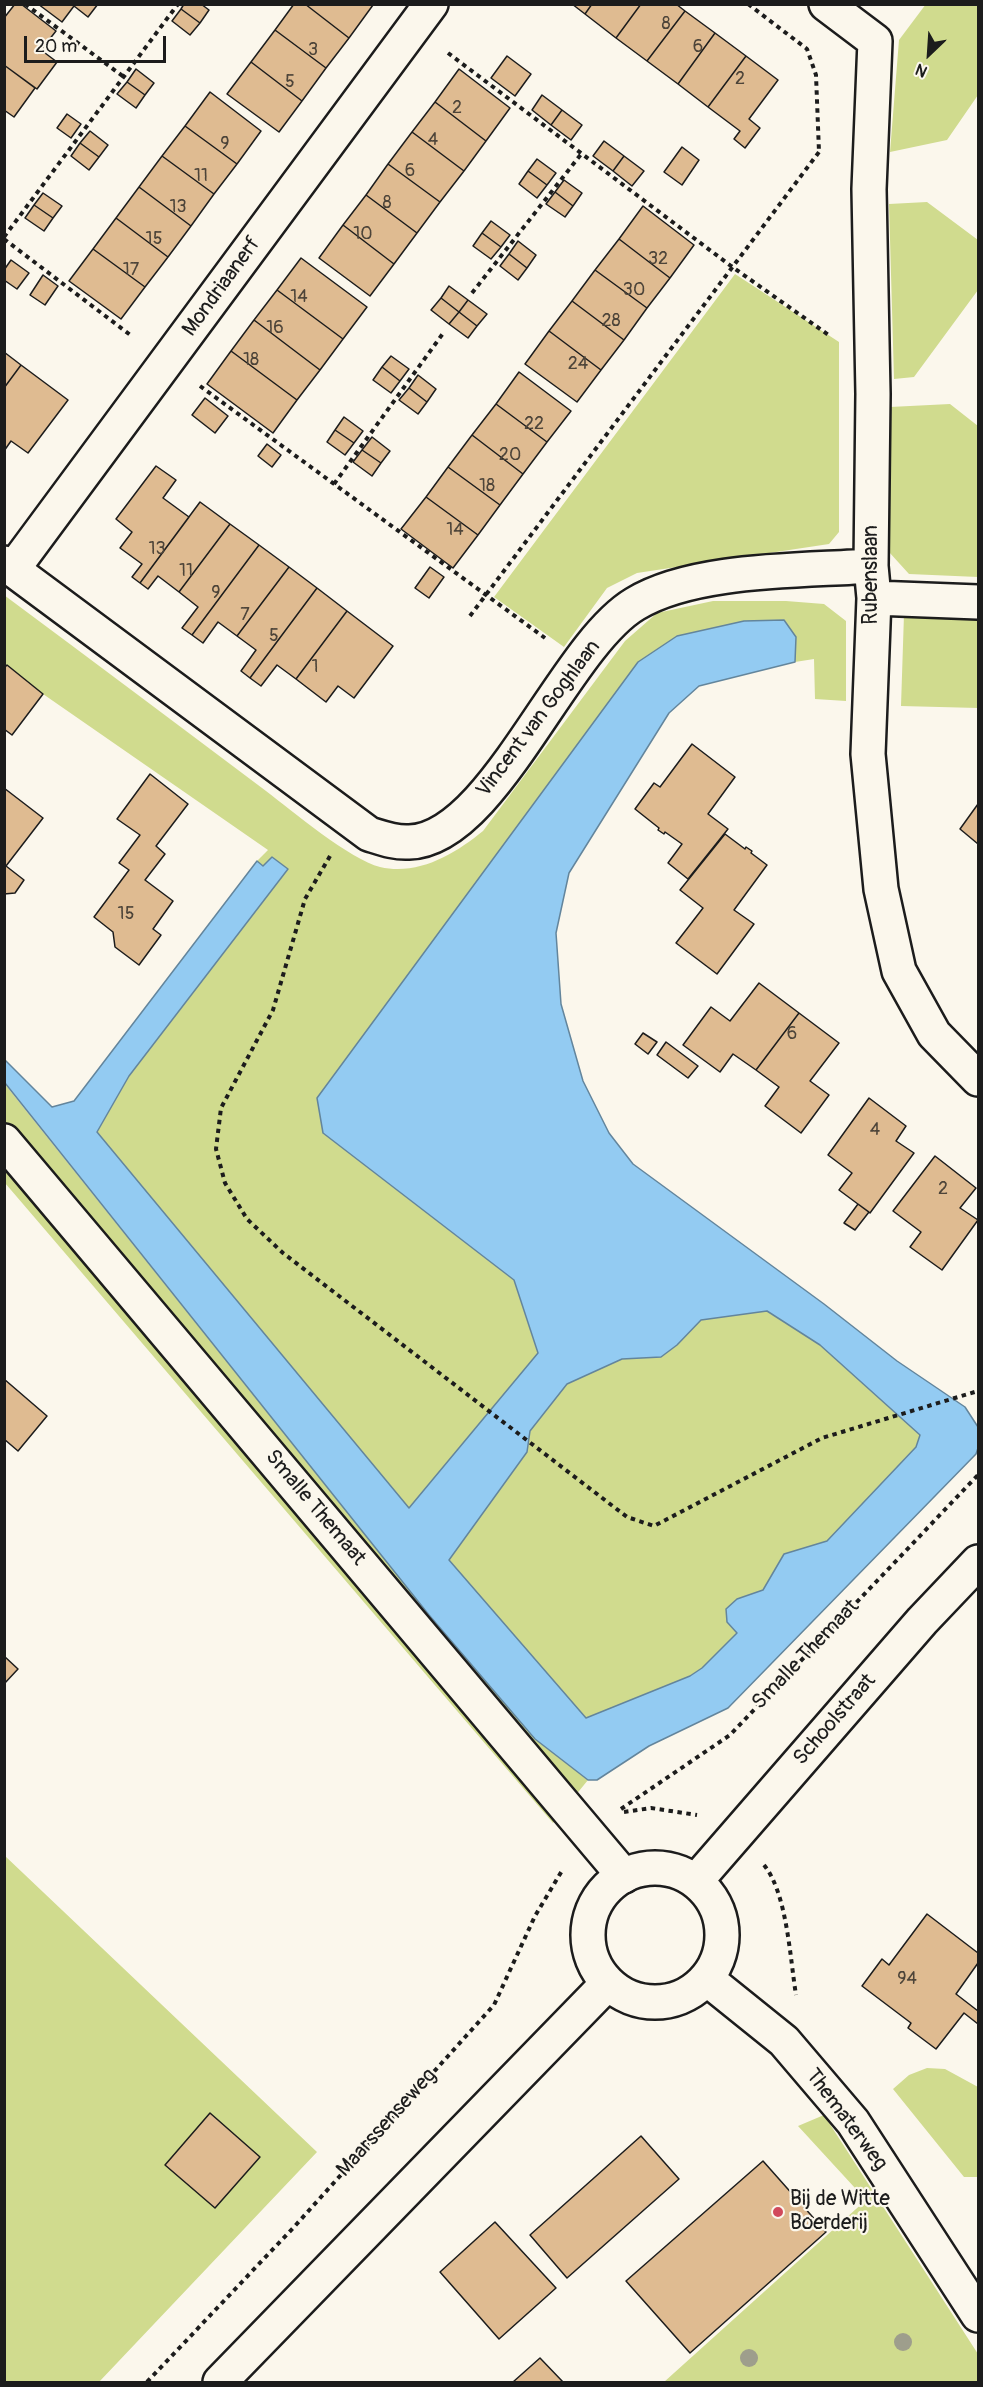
<!DOCTYPE html>
<style>
body{margin:0}
#map{position:relative;width:983px;height:2387px;overflow:hidden;background:#fbf7ec;font-family:Pangolin,sans-serif}
canvas{display:block}
.frame{position:absolute;inset:0;border:6px solid #1c1c1c;pointer-events:none}
.north{position:absolute;left:899px;top:24px;width:60px;height:60px;-webkit-text-stroke:4px #fbf7ec;paint-order:stroke;rotate:205deg;font-size:16px;font-weight:700;line-height:24px;text-align:center;color:#1c1c1c}
.north::after{content:'';display:block;margin:auto;width:21px;height:27px;background:#1c1c1c;clip-path:polygon(50% 0,100% 100%,50% 72%,0 100%)}
.scale{position:absolute;left:24px;top:36px;width:142px;height:27px;box-sizing:border-box;border:3px solid #1c1c1c;border-top:0;padding-left:8px;font-size:18px;line-height:21px;white-space:nowrap;color:#1c1c1c;-webkit-text-stroke:4px #fbf7ec;paint-order:stroke}
</style>
<div id="map">
<canvas width="983" height="2387"></canvas>
<div class="frame"></div>
<div class="north">N</div>
<div class="scale">20 m</div>
</div>
<script>
const ctx = document.querySelector('canvas').getContext('2d');
ctx.lineJoin = 'round';
function paint(path, color) { ctx.fillStyle = color; ctx.fill(path, 'evenodd'); }
function stroke(path, color, width, dash) { ctx.strokeStyle = color; ctx.lineWidth = width; ctx.lineCap = dash ? 'butt' : 'round'; ctx.setLineDash(dash || []); ctx.stroke(path); }
function label(font, color, halo, rows, align = 'center') {
  ctx.font = font + ' Pangolin,sans-serif'; ctx.lineWidth = 4.5; ctx.setLineDash([]); ctx.textBaseline = 'middle'; ctx.strokeStyle = halo; ctx.fillStyle = color; for (const [text, x, y, turn = 0] of rows) {
    ctx.save(); ctx.translate(x, y); ctx.rotate((+turn || 0) * Math.PI / 180); ctx.textAlign = isNaN(turn) ? turn : align; if (halo) ctx.strokeText(text, 0, 0); ctx.fillText(text, 0, 0); ctx.restore();
  }
}
const green = new Path2D(`
 M926,4l52,1v90l-31,45 -57,12 9,-112z
 M927,202l51,38v50l-64,87 -20,2 -5,-175z
 M735,274l104,68v190l-10,12 -192,29 -30,15 -43,59 -70,-50z
 M950,404l28,22v151l-69,-3 -20,-22 1,-145z
 M4,595c88,65 175,131 262,196 26,20 85,69 114,76 38,9 75,-13 103,-36l142,-190 32,-28 56,-12h73l38,3 22,17v80l-31,-2 -1,-40 -19,3v-25l-51,-16 -421,512 191,147 24,74 -129,155 -312,-377 32,-56 159,-207 -16,-12 -9,9 -6,-5 11,-11 -225,-156 -38,-30z
 M904,614l74,6v88l-77,-2z
 M4,1083l425,532 106,124 53,41 -35,43 -548,-640z
 M767,1311l53,34 101,91 -5,11 -89,94 -43,13 -21,36 -26,9 -10,23 10,11 -35,35 -12,8 -104,42 -138,-158 79,-108 3,-21 37,-47 55,-25 39,-2 16,-12 24,-25z
 M4,1855l313,297 -218,230h-94z
 M927,2068l18,1 33,18v90h-14l-71,-88 16,-14z
 M824,2115l154,239v28h-314l202,-182 -68,-74z`);
const water = new Path2D(`
 M784,620l12,17 -1,25 -96,24 -30,27 -100,160 -13,60 5,71 22,77 26,52 24,31 191,140 73,57 68,46 13,20v21l-2,6 -248,254 -79,38 -52,34h-9l-53,-41 -106,-124 -424,-532v-23l47,47 22,-6 183,-240 6,5 9,-9 16,12 -159,207 -32,56 312,376 129,-155 -24,-73 -191,-147 -6,-35 321,-436 39,-26 67,-15zM767,1311l53,34 100,90 -4,12 -89,94 -43,13 -21,36 -26,9 -11,10 1,13 10,11 -35,35 -12,8 -104,42 -137,-158 78,-108 3,-21 37,-47 55,-25 39,-2 16,-12 24,-25z`);
const building = new Path2D(`
 M15,4h6l35,27 -15,19 16,12 -20,27 -33,-24v-47z
 M38,4h60l-10,13 -14,-11 -12,16z
 M184,4h17l8,6 -9,13 -19,-14z
 M294,4h11l44,34 -23,30 -51,-38z
 M305,4h67l1,1 -24,33z
 M572,4h20l-7,10z
 M592,4h49l-25,34 -31,-24z
 M641,4h35l9,7 -38,50 -31,-23z
 M181,9l19,14 -10,12 -18,-14z
 M685,11l30,22 -37,51 -31,-23z
 M275,30l51,38 -24,33 -51,-39z
 M715,33l31,23 -38,51 -30,-23z
 M507,56l24,18 -16,22 -24,-18z
 M746,56l32,24 -29,39 11,9 -15,20 -11,-9 6,-8 -32,-24z
 M251,62l51,39 -23,31 -52,-38z
 M4,65l31,23 -21,29 -10,-7z
 M136,69l18,14 -9,12 -18,-13z
 M459,69l51,39 -24,33 -51,-39z
 M127,82l18,13 -9,13 -19,-14z
 M210,92l51,39 -24,33 -52,-38z
 M542,95l20,15 -11,15 -19,-15z
 M435,102l51,39 -22,30 -52,-39z
 M562,110l20,15 -11,15 -20,-15z
 M67,114l14,10 -10,14 -14,-10z
 M185,126l52,38 -23,30 -52,-38z
 M90,131l18,14 -9,12 -19,-14z
 M412,132l52,39 -24,31 -52,-38z
 M604,141l20,15 -11,15 -20,-15z
 M80,143l19,14 -10,13 -18,-14z
 M682,147l17,13 -17,25 -18,-13z
 M162,156l52,38 -23,32 -52,-39z
 M624,156l20,15 -12,15 -19,-15z
 M537,159l19,14 -9,12 -19,-14z
 M388,164l52,38 -23,31 -51,-38z
 M528,171l19,14 -10,13 -18,-14z
 M564,180l18,13 -9,13 -18,-14z
 M139,187l52,39 -23,31 -52,-39z
 M555,192l18,14 -8,11 -19,-13z
 M43,193l19,13 -9,12 -19,-13z
 M366,195l51,38 -23,31 -51,-39z
 M34,205l19,13 -9,13 -19,-13z
 M643,206l51,39 -24,33 -51,-39z
 M116,218l52,39 -23,30 -52,-38z
 M491,221l19,14 -9,12 -19,-14z
 M343,225l51,39 -24,32 -51,-38z
 M482,233l19,14 -10,12 -18,-13z
 M619,239l51,39 -23,30 -52,-38z
 M518,241l18,14 -9,13 -18,-14z
 M93,249l52,38 -24,32 -52,-38z
 M509,254l18,14 -9,12 -18,-14z
 M301,258l66,49 -24,32 -66,-49z
 M11,260l18,13 -12,16 -13,-9v-10z
 M595,270l52,38 -23,32 -52,-39z
 M43,275l15,11 -13,19 -15,-10z
 M449,286l19,14 -9,12 -18,-14z
 M277,290l66,49 -23,31 -66,-50z
 M441,298l18,14 -10,12 -18,-14z
 M468,300l19,14 -10,12 -18,-14z
 M572,301l52,39 -23,30 -52,-39z
 M459,312l18,14 -9,12 -19,-14z
 M254,320l66,50 -23,30 -66,-49z
 M549,331l52,39 -24,32 -52,-38z
 M231,351l66,49 -24,33 -66,-49z
 M4,352l17,13 -17,23z
 M391,356l18,13 -9,12 -18,-14z
 M21,365l47,35 -40,53 -17,-12 -7,10v-63z
 M382,367l18,14 -9,12 -18,-13z
 M519,372l52,39 -24,31 -51,-38z
 M418,375l18,14 -9,13 -18,-14z
 M409,388l18,14 -9,12 -19,-14z
 M205,398l23,18 -13,17 -23,-18z
 M496,404l51,38 -24,32 -51,-39z
 M344,417l19,14 -9,12 -19,-13z
 M335,430l19,13 -9,12 -18,-13z
 M472,435l51,39 -23,31 -52,-38z
 M372,437l18,14 -9,12 -19,-13z
 M267,444l14,11 -9,12 -14,-11z
 M362,450l19,13 -9,13 -19,-14z
 M156,466l20,14 -13,18 26,19 -49,66 -8,-6 10,-13 -22,-16 12,-16 -16,-13z
 M448,467l52,38 -22,30 -52,-38z
 M426,497l52,38 -25,33 -52,-39z
 M200,502l30,22 -51,68 -21,-16 -10,13 -8,-6z
 M230,524l29,21 -67,90 -10,-7 16,-21 -19,-15z
 M259,545l30,22 -52,69 -19,-14 -15,21 -11,-8z
 M289,567l28,21 -67,90 -9,-7 15,-21 -19,-14z
 M430,567l14,10 -15,21 -14,-10z
 M317,588l30,23 -51,68 -19,-14 -16,21 -11,-8z
 M347,611l46,35 -39,52 -16,-12 -12,16 -30,-23z
 M7,665l36,29 -31,41 -8,-6v-61z
 M692,744l43,33 -27,37 20,15 -40,50 -20,-16 14,-19 -17,-12 -1,2 -6,-4 1,-2 -24,-19 19,-26 6,4z
 M150,774l38,30 -32,42 9,8 -20,26 28,21 -20,28 8,6 -22,30 -24,-18 -2,-15 -19,-15 35,-47 -10,-7 21,-28 -23,-16z
 M4,788l39,30 -37,48 18,14 -9,13 -11,1z
 M978,804v40l-18,-15z
 M725,834l20,15 1,-2 6,4 -1,2 16,12 -33,45 20,14 -37,50 -41,-31 27,-35 -23,-18z
 M759,983l40,30 -43,57 -23,-16 -13,18 -37,-27 28,-38 19,14z
 M799,1013l40,30 -29,38 19,14 -28,38 -36,-27 14,-19 -23,-17z
 M643,1033l14,9 -9,12 -13,-10z
 M666,1042l32,24 -10,12 -31,-23z
 M869,1098l37,28 -10,15 18,12 -44,60 -31,-23 13,-17 -24,-18z
 M935,1156l41,32 -16,20 18,12 -36,50 -32,-23 11,-15 -28,-21z
 M858,1204l11,8 -14,18 -11,-7z
 M4,1379l43,37 -29,35 -14,-12z
 M4,1656l14,13 -14,15z
 M927,1914l51,39v10l-22,31 22,17v13l-14,-11 -28,36 -28,-21 3,-5 -49,-37 20,-27 7,6z
 M210,2113l50,44 -45,51 -50,-43z
 M641,2136l38,43 -112,99 -37,-43z
 M763,2161l63,71 -136,121 -64,-72z
 M495,2222l61,66 -57,51 -59,-67z
 M540,2358l23,24h-50z`);
const path = new Path2D(`
 M25,4l99,73
 M748,4l59,45 9,26 3,77
 M448,53l283,213 99,70
 M4,237l174,-233
 M4,239l129,98
 M472,293l110,-140
 M200,386l345,252
 M334,484l110,-152
 M470,616l349,-464
 M330,856l-25,43 -32,111 -52,98 -5,41 9,34 22,36 36,34 344,264 27,9 168,-88 156,-47
 M621,1809l109,-74 248,-260
 M624,1812l27,-4 46,7
 M764,1865c23,28 26,93 32,130
 M147,2382l147,-155 200,-222 41,-89 28,-47`);
const minor = new Path2D(`
 M826,4l49,37 -6,148 4,205 -2,172 3,32 -6,156 13,135 18,82 35,63 44,45
 M4,563l365,271c13,4 26,9 40,8 84,-2 154,-195 226,-238 59,-36 167,-33 236,-38
 M13,569l418,-565
 M874,598l104,4
 M4,1141l620,735`);
const tertiary = new Path2D(`
 M588 1935a67 67 0 1 1 134 0a67 67 0 1 1-134 0Z
 M696,1881l226,-260 56,-59
 M707,1979l77,62 69,81 125,193
 M220,2382l388,-399`);
const trees = [
 [903,2342],
 [749,2358]
];
const markers = [
 [778,2212,6,"#d1495b"]
];
const numberNames = [
 ["8",666,24],
 ["6",698,47],
 ["3",313,50],
 ["2",740,79],
 ["5",290,82],
 ["2",457,108],
 ["4",433,140],
 ["9",225,144],
 ["6",410,171],
 ["11",201,176],
 ["8",387,203],
 ["13",178,207],
 ["10",363,234],
 ["15",154,239],
 ["32",658,259],
 ["17",131,270],
 ["30",634,290],
 ["14",299,297],
 ["28",611,321],
 ["16",275,328],
 ["18",251,360],
 ["24",578,364],
 ["22",534,424],
 ["20",510,455],
 ["18",487,486],
 ["14",455,530],
 ["13",157,549],
 ["11",186,571],
 ["9",216,593],
 ["7",245,615],
 ["5",274,636],
 ["1",315,667],
 ["15",126,914],
 ["6",792,1034],
 ["4",875,1130],
 ["2",943,1189],
 ["94",907,1979]
];
const streetNames = [
 ["Mondriaanerf",222,287,-54],
 ["Rubenslaan",872,575,-90],
 ["Vincent van Goghlaan",539,719,-53],
 ["Smalle Themaat",315,1508,50],
 ["Smalle Themaat",806,1655,-46],
 ["Schoolstraat",835,1720,-49],
 ["Thematerweg",846,2120,53],
 ["Maarssenseweg",387,2123,-48]
];
const poiNames = [
 ["Bij de Witte",790,2200],
 ["Boerderij",790,2224]
];
paint(green, '#d0db8e');
paint(water, '#93cbf2');
stroke(water, '#63859c', 1.5);
paint(building, '#dfbb91');
stroke(building, '#1c1c1c', 1.5);
stroke(minor, '#1c1c1c', 38);
stroke(tertiary, '#1c1c1c', 38);
stroke(path, '#1c1c1c', 4, [4.5, 4.5]);
stroke(minor, '#fbf7ec', 33);
stroke(tertiary, '#fbf7ec', 33);
ctx.fillStyle = '#9e9e8c';
for (const [x, y] of trees) { ctx.beginPath(); ctx.arc(x, y, 9, 0, 2 * Math.PI); ctx.fill(); }
for (const [x, y, r, color] of markers) { const dot = new Path2D(); dot.arc(x, y, r, 0, 2 * Math.PI); ctx.fillStyle = color; ctx.fill(dot); stroke(dot, '#fbf7ec', 2); }
label('18px', '#4d4439', null, numberNames);
label('21px', '#1c1c1c', '#fbf7ec', streetNames);
label('21px', '#1c1c1c', '#fbf7ec', poiNames, 'left');
</script>
